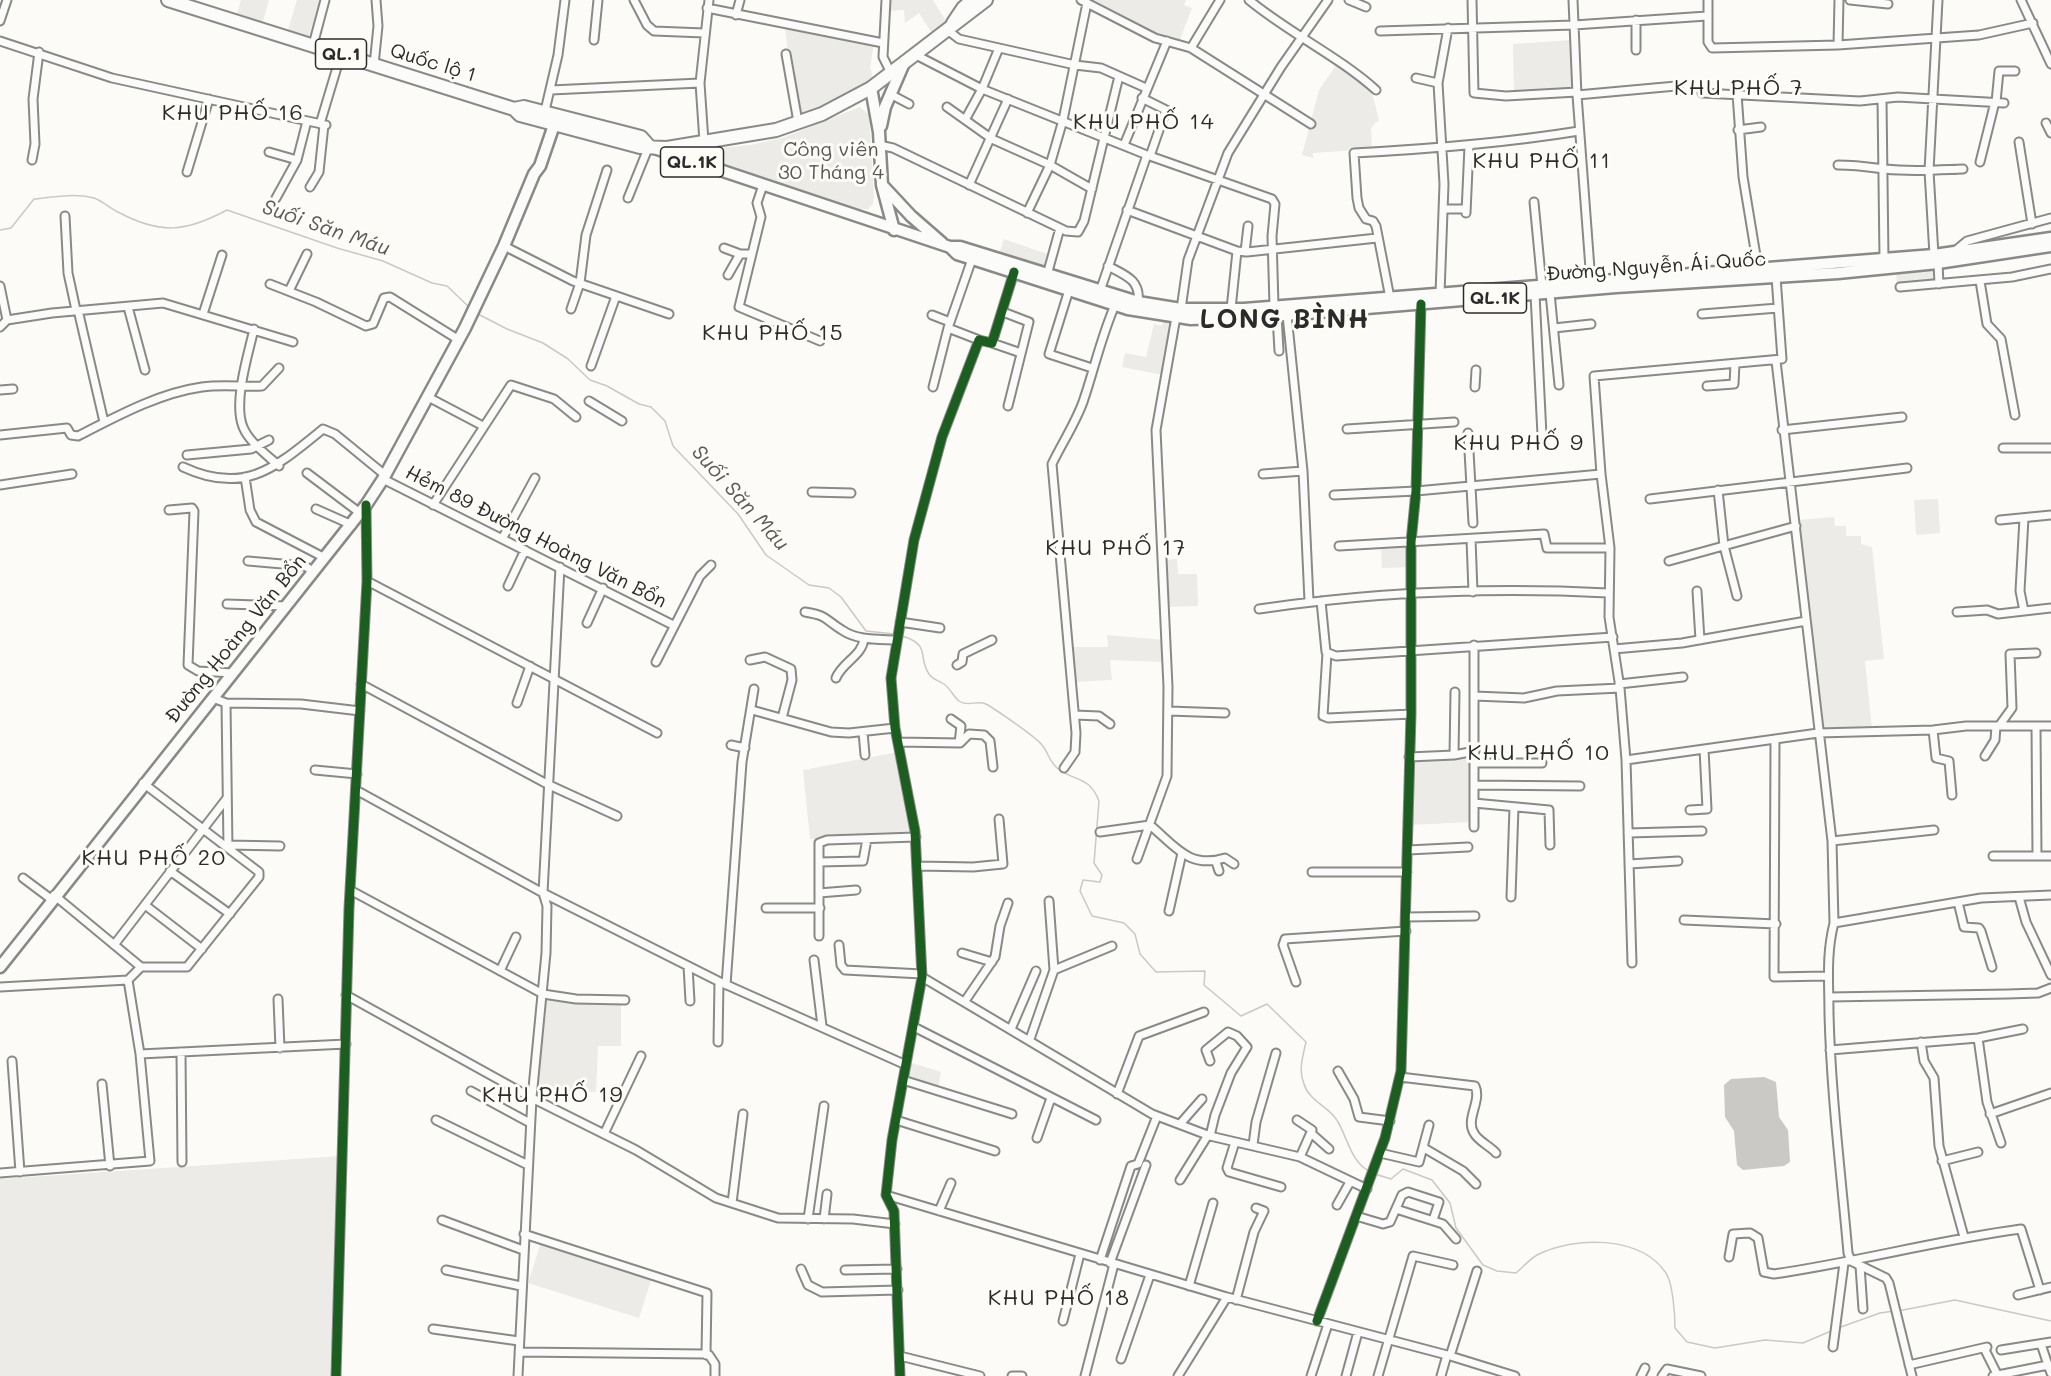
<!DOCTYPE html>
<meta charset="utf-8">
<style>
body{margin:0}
canvas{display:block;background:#fcfbf8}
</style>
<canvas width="2051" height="1376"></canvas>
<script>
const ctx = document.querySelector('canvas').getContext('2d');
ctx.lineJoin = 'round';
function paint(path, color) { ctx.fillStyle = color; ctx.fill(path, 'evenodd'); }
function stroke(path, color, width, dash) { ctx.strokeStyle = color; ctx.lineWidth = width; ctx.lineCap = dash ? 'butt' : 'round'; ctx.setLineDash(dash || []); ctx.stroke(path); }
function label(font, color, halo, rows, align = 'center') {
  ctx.font = font + ' Mali,sans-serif'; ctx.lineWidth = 6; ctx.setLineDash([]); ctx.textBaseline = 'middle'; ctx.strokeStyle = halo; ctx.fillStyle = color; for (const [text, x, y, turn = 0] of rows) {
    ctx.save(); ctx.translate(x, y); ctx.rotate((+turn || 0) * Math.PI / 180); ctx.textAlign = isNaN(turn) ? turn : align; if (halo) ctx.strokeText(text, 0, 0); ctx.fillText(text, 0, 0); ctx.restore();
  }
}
const built = new Path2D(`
 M241,0h28l-7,25 -26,-8z
 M297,0h23l-12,39 -21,-6z
 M888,0h45l15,24 -15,11 -14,-22 -14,10 -1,-13 -16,1z
 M1086,0h100l-2,5 8,3 -13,34 -24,-6z
 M785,28l89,16 -4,23 4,14 -8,8 -70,30z
 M1572,40l2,50 -60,3 -1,-49z
 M1004,239l46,16 -4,16 -47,-16z
 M1936,267l1,17 -40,3 -1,-16z
 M1163,319l10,2 -10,54 -41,-8 3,-14 21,4 8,-33 8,2z
 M1409,544l-1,23 -26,1 -1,-22z
 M544,996l77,6v44h-23l-2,46 -41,-1 -20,-6z
 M909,1062l32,10 -3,17 -32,-10z
 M341,1156l-7,220h-334v-197z
 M541,1242l111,35 -13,41 -111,-35z`);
const green = new Path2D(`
 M1337,64l34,24 8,33 -3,1 -5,6 1,21 -59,4v5l-11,-3 17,-65z
 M860,107l9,8 5,82 -1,7 -5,5h-9l-144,-46 -3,-3 7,-12 32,-3 34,-8z
 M1938,499l2,34 -24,2 -2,-35z
 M1834,517l1,9h11v10h15v8l11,3 12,112 -19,2 7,68 -52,1 -22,-210z
 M1177,559l1,15h19l1,32 -30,1 -3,-47z
 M1107,635l57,5 1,22 -55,-2 2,20 -39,2 -2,-35h37z
 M898,752l15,83 -103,4 -7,-69z
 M1472,754v68l-62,3 2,-66z`);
const water = new Path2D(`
 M1764,1077l12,5 3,35 9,13 2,32 -6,4 -41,4 -6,-5 -3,-34 -9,-14 -1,-32 7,-6z`);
const stream = new Path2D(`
 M0,230l11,-2 23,-29c19,-2 40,-6 60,-1 8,3 16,10 24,14 43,23 68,20 109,-2l110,38 46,13 49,22 15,3 23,22
 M476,313l31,16 36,14 25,16 22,21 17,6 32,18 12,3 14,14 8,25 65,68 28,41 43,30 20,3 12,9 25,34 29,3
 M902,636c30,9 15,21 27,38 4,6 9,6 15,10 6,4 9,12 15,17 9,6 18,-1 27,3 9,5 50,33 56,41 6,7 7,16 15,23 17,14 32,7 42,33l-5,62 8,12 -2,7 -17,-2 -3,11 12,25 32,7 11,11 5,20 16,18 49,-1 -1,14 37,31 26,-12 39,38c-3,14 -8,28 -2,42 6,19 26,22 34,38 9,15 14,43 33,50
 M1375,1174l16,5 12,-10 29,11 18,23 6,25 27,37 14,6 19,2c7,-6 14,-14 21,-18 37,-19 103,-20 129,18 7,11 9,42 9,55l12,14 28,6 50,-8 38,3 28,-12
 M1898,1311l57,-11 96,21
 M1838,1328l42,-15 14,-2`);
const minor = new Path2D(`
 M634,0l13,25 7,6 50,2
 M886,0l-3,57 8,16
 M1081,0l74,38 36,10 120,76
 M1249,0c40,33 89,56 127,90
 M1349,0l17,7
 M1472,0l2,93 32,3 71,-4
 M1573,0l4,95 14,187
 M1708,0v42l4,6 126,-3 141,-10 54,-12
 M1850,0l38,4
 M2021,0l30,64
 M707,8l176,35
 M736,15l4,-15
 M1636,20v30
 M0,21l7,-21
 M946,29l13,10 116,26 26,3 45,20
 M1380,31l194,-6 133,-9
 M594,40l4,-40
 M0,41l112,37 214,47
 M313,45l12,-45
 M1838,45l1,-45
 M1191,48l29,-48
 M786,54l12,68
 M914,54l68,35 165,66 125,44 3,5 -3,32 2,70
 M374,65l4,-39 -2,-26
 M1416,78l22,5
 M551,90l149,-7
 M1702,93l158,8 38,-4 106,6
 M890,94l19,10
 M1737,94l6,83 15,91
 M1577,95l99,-9 3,4
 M1142,98l24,12 -16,46
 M1882,100l2,159
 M1996,102l3,-31h16
 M947,107l45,32 58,26 42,24
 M544,115l14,-60 7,-55
 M965,120l17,-31 17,-41
 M2046,123l5,10
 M320,124l21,-70
 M1738,130l23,-3
 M704,142l-4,-59 9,-83
 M2019,142l13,82
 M879,145l14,3 173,83 12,1 6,-11 35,-145
 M1124,145l43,-104
 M269,152l28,8
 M32,160l3,-16 -2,-45 6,-47
 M1980,162l15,-60
 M1838,165c17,0 31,2 47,4 26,3 52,1 78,0
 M187,172l22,-73
 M763,185l-6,18 4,14 -22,90 81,34
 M969,185l39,-86
 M310,187l9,-15 5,-47
 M276,198l21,-38 10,-39
 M628,198l21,-52
 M1534,202l8,84
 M1443,209h23
 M1127,210l110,41 10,1 130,-14
 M1027,213l23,-48 13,-45 24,-117
 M1466,213l3,-67
 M65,216l3,57 8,37
 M504,246l69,35 96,33
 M724,248l16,6
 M1955,251l12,-10 84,-23
 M1245,252l3,-26
 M1934,255l-5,-84 9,-171
 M1938,263l1,21
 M1108,266c17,9 33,14 30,36
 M728,275l12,-21h12
 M1047,275l13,-47
 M1980,281l7,43 14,15 14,76
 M270,284l46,18 50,24 7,-2 11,-26 6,-1 69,43
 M0,286l7,34
 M1900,287l112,-10 39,-8
 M1069,290l-20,64 43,14
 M289,291l18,-37
 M1100,291l47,-136
 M1550,293l9,92
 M1440,294l4,-110 -6,-101 10,-55
 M1535,294l7,141
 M1390,298l-14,-72 -3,-5 -7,-2 -7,-11 -2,-10 -3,-45c76,-4 151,-10 225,-22
 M128,307l17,63
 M571,309l9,-26 6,-48 21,-65
 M1181,309l7,-49 40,-107 53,-86 47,-67
 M1231,309l6,-58
 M78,310l26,112
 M1003,312l26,10 -21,84
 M203,314l19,-59
 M1702,314l76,-6
 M932,315l18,7
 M1287,315l16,156 6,130
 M1277,316l2,35
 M0,327l7,-7 45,-7 111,-10 130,39
 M948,328l31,12
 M1554,328l37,-4
 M254,329c-6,26 -21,73 -11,98 6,15 24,28 36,39
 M992,343l29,10
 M1776,361l56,480 2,82
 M591,366l25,-70
 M1707,386l27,-2 1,-20
 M933,387l15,-59 24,-69
 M1475,387l1,-17
 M0,390l13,-1
 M428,397l55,29
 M589,401l33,20
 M1347,429l107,-7
 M1782,430l120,-13
 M1468,433l5,90
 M0,435l67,-7 4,7 7,1c39,-20 81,-43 124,-49 20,-3 41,0 60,-1l17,-18
 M2003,448h48
 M187,455l64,-6 18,-9
 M183,467c62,29 93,0 140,-38l12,5 50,41
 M307,473l53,40
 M1263,474l40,-3
 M245,477l5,33 6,12 69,36
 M383,479l290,146
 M0,485l72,-11
 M1718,490l6,56 13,50
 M812,492l39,1
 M1334,495l82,-4 185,-17
 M1650,499l257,-31
 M433,505l78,-120 43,14 22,18
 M316,509l36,16
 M169,510l23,-2 2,3 -6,154 10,6 35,2
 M2024,518l-4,73 4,20
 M2000,520l51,-5
 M502,539l33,-61
 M1471,539l2,53
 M1339,546l205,-12 3,14h63
 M248,561l57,5 9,6
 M1669,561l127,-35
 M367,581l290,152
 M508,586l17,-36
 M1697,591l3,49
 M1321,601l5,51 10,4 277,-19
 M227,604l59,2
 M1259,609c115,-17 233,-22 349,-16
 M805,612c24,4 19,7 37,18 16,11 37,9 55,10
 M1957,612l30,-2 11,4 53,-6
 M900,622l40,6
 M587,623l16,-35
 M1474,645v182
 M1614,649l68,-6 124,-22
 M1327,653l-4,63 5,2 83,-4
 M750,660l15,-3 26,12 1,11 -10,38
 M656,662l44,-86 11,-11
 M957,665l5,-3 1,-8 29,-14
 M836,678c6,-16 27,-22 28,-40
 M361,684l186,100 70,32
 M1619,684l64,-7
 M1474,696l50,2 33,-7 63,-3
 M213,698l13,5 75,1 59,7
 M226,703l2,145
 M517,703l13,-37
 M752,710l79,22 18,1 46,-5
 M1169,711l56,2
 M1075,715l24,1 11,8
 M951,719l10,7 -2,17
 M1999,726l13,-18 -2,-54 26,-1
 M2036,726l1,130
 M1933,730l3,28 13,3 3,34
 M863,732l2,23
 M1775,740l-1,237 53,-1
 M898,742l62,1 9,-9 15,1 6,6 3,26
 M731,745l14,3
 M1454,755l1,-63
 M1985,756l10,-16 1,-14
 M1409,757l45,-2 21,-4
 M1626,760l192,-27 115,-3 33,-4h85
 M1474,763h68
 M1064,768l11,-16 1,-19 -24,-269c10,-21 23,-40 31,-62 11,-32 18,-65 32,-97
 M315,770l42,4
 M1474,785l106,1
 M356,790l187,103 175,88 188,84
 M1474,803l75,7 1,35
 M1690,810l17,-1 -3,-60
 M1100,832l50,-7c26,22 39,44 75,33l9,6
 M1628,833l74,-2
 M1832,841l102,-11
 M228,845l52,1
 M1408,850l60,-3
 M1993,856h58
 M1137,859l30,-83 1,-89 -12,-257 20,-113
 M819,862l44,-1 4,-22
 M1216,862l3,9
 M1629,864l49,-3
 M917,866l56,1 30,-3 -4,-45
 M170,871l60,43
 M1312,872h95
 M23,878l28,21
 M350,890l193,104 33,5 49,1
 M819,893l37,-3
 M54,895l87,72h46l72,-90v-5l-116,-89
 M1511,897l3,-90
 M2019,897l7,25 25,53
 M1958,902l6,25 15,1 2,3 11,36
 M145,905l57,44
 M766,908h54
 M1169,911l13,-58
 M1406,917l69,-1
 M1684,920l92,4
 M819,936v-93l8,-3 89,-3
 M114,945l113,-147
 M839,945l2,20 4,5 77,4
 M962,953l30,9
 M814,960l8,66
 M1632,963l-6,-203 -6,-72 -11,-71 1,-69 -9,-74 -7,-98 188,-17 -6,-82
 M688,966l2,35
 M1054,970l58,-24
 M500,971l16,-34
 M922,977l230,137 58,22 90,21 67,32
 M1296,982l-13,-37 2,-6 121,-8
 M726,985l16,-223 12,-73
 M0,987l128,-7 13,-13
 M346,995l186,103 104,52 80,48 62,20 75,1 42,5
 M1829,997l179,-3 30,-1 13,-5
 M278,999l2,49
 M965,1001l30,-44 5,-31 8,-23
 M914,1027l182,93
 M1011,1029l25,-58
 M1978,1038l9,64 14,41
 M1030,1039l24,-69 -5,-69
 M718,1042l1,-60
 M1921,1042l3,19 10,17 5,68 25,91
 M1830,1050l148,-12 45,-9
 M181,1052l1,110
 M140,1054l206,-10
 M12,1061l8,111
 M1210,1061l-4,-11 22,-18 9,4 10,11 -16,26 -16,42 -5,21
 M1338,1071l16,28 5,18 31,4
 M1400,1077l75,9c7,15 -10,33 -1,47 4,8 16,13 22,20
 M903,1080l109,34
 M102,1084l8,82
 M471,1091l59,32
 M1117,1094l22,-58 65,-24
 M1990,1114l61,-21
 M436,1120l92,45
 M896,1120l99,31
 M1297,1120l15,10 -12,27
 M1180,1124l22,-25
 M1311,1133l18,16
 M604,1134l37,-78
 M1037,1138l14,-40
 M1235,1142l-8,26 2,4 52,15
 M1253,1145l3,-23 20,-69
 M1424,1148l39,23 13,13
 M1380,1153l39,9 10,-37
 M1942,1161l36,-9
 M0,1173l150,-12 -10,-107 -12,-74
 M1180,1180l28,-45
 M886,1195l341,102 220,58 68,21
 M732,1203l11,-89
 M1337,1205l13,-23
 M1396,1209l47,15 13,15
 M939,1211l12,-28
 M1356,1216l27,8 7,-2 12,-27 6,-3 31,10 -6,18
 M808,1219l16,-113
 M824,1219l3,-25
 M442,1220l81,30
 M524,1234l183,59 -1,62
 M1729,1257l4,-23 17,-1 8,5 6,34 10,2c83,-12 164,-34 247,-45l19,61
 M1100,1260l31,-94 7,-2 19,-48
 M1110,1263l36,-98
 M1860,1266l3,43
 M801,1269l7,16 14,7 76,-2
 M446,1270l75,16
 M845,1270l52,-1
 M1189,1286l24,-83
 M2018,1295l33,-8
 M1236,1300l18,-68 10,-21 -8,-3
 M1063,1321l17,-67
 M1317,1321l68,-183 16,-67 10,-357v-172l5,-51 5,-187
 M433,1329l86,12
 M2041,1344l7,21h3
 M1833,1347l11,-84
 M1984,1348l14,28
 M2001,1350l50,-8
 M519,1352l185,2 5,1 6,9v12
 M900,1356l80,20
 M1450,1356l27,-85
 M1121,1359l29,-84
 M1909,1365l78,-18
 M336,1376l13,-468 18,-327 -1,-76
 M518,1376l14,-278 14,-145 1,-47 -4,-13 17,-326
 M900,1376l-6,-165 -8,-16 6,-55 30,-163 -7,-146 -20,-103 -4,-50 23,-138 28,-103 37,-97 13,3 22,-71
 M1012,1376h10
 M1085,1376l29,-112
 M1178,1376l49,-79
 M1311,1376l17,-52
 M1346,1376l12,-44
 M1378,1376l35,-120 40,9
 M1441,1376l6,-21
 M1641,1376l4,-8
 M1662,1376l5,-7 34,7
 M1912,1376l-23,-93 -3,-5 -35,-17 -3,-8c-7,-80 -17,-159 -19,-239 0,-31 -3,-60 5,-91l147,-25 70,-3
 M1993,1376l55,-11 3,8`);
const secondary = new Path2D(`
 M0,967l366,-462 17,-26 82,-151 39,-82 30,-72 6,-8 14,-41`);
const primary = new Path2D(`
 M871,88l8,44 3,53 12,45
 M881,126l4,-19 19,-44
 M657,149l293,98h10l178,55 43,7h63l690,-54 117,-17
 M704,166l10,-25
 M884,187l27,29 31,27
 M950,247l7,7 171,55 63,10 93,-4 332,-28 222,-14 100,-10 113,-17`);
const trunk = new Path2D(`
 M168,0l346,109 10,-2 117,30 8,9
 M953,23l10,-15 9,-8
 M514,109l6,6 120,32 27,1 109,-18 46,-16 49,-26 115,-88`);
const cycleway = new Path2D(`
 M1317,1321l68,-183 16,-67 10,-357v-172l5,-51 5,-187
 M336,1376l13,-468 18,-327 -1,-76
 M900,1376l-6,-165 -8,-16 6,-55 30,-163 -7,-146 -20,-103 -4,-50 23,-138 28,-103 37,-97 13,3 22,-71`);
const shields = [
 [341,54,51],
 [692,162,63],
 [1495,298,63]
];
const shieldNames = [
 ["QL.1",341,54],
 ["QL.1K",692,162],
 ["QL.1K",1495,298]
];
const streetNames = [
 ["Quốc lộ 1",433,63,17],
 ["Đường Nguyễn Ái Quốc",1656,267,-4],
 ["Hẻm 89 Đường Hoàng Văn Bổn",536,537,27],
 ["Đường Hoàng Văn Bổn",236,639,-51]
];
const parkNames = [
 ["Công viên",831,150],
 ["30 Tháng 4",831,173]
];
const waterNames = [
 ["Suối Săn Máu",326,228,19],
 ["Suối Săn Máu",740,498,48]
];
const quarterNames = [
 ["KHU PHỐ 7",1739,88],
 ["KHU PHỐ 16",233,113],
 ["KHU PHỐ 14",1144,122],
 ["KHU PHỐ 11",1542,161],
 ["KHU PHỐ 15",773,333],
 ["KHU PHỐ 9",1519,443],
 ["KHU PHỐ 17",1116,548],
 ["KHU PHỐ 10",1539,753],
 ["KHU PHỐ 20",154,858],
 ["KHU PHỐ 19",553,1095],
 ["KHU PHỐ 18",1059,1298]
];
const districtNames = [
 ["LONG BÌNH",1285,320]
];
paint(built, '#ecebe7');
paint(green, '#ecebe8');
paint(water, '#cac9c6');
stroke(stream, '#cac9c6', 1.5);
stroke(minor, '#898987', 11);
stroke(secondary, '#898987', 15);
stroke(primary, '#898987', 15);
stroke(trunk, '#898987', 16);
stroke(minor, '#fbfbf9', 7);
stroke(secondary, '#fbfbf9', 10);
stroke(primary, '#fbfbf9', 10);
stroke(trunk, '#fbfbf9', 12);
stroke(cycleway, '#1b5e20', 9);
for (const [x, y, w] of shields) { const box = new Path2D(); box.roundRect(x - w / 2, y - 15, w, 30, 4.5); ctx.fillStyle = '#fdfcf7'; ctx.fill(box); stroke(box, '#2b2b2b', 1.5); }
label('bold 18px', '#2b2b2b', null, shieldNames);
label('20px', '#2b2b2b', '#fdfcf7', streetNames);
label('20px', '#585857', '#fdfcf7', parkNames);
label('italic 21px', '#5b5b5a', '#fdfcf7', waterNames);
ctx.letterSpacing = '1.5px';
label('22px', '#2b2b2b', '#fdfcf7', quarterNames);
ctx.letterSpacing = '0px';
ctx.letterSpacing = '1.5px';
label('bold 26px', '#2b2b2b', '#fdfcf7', districtNames);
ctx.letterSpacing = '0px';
</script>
